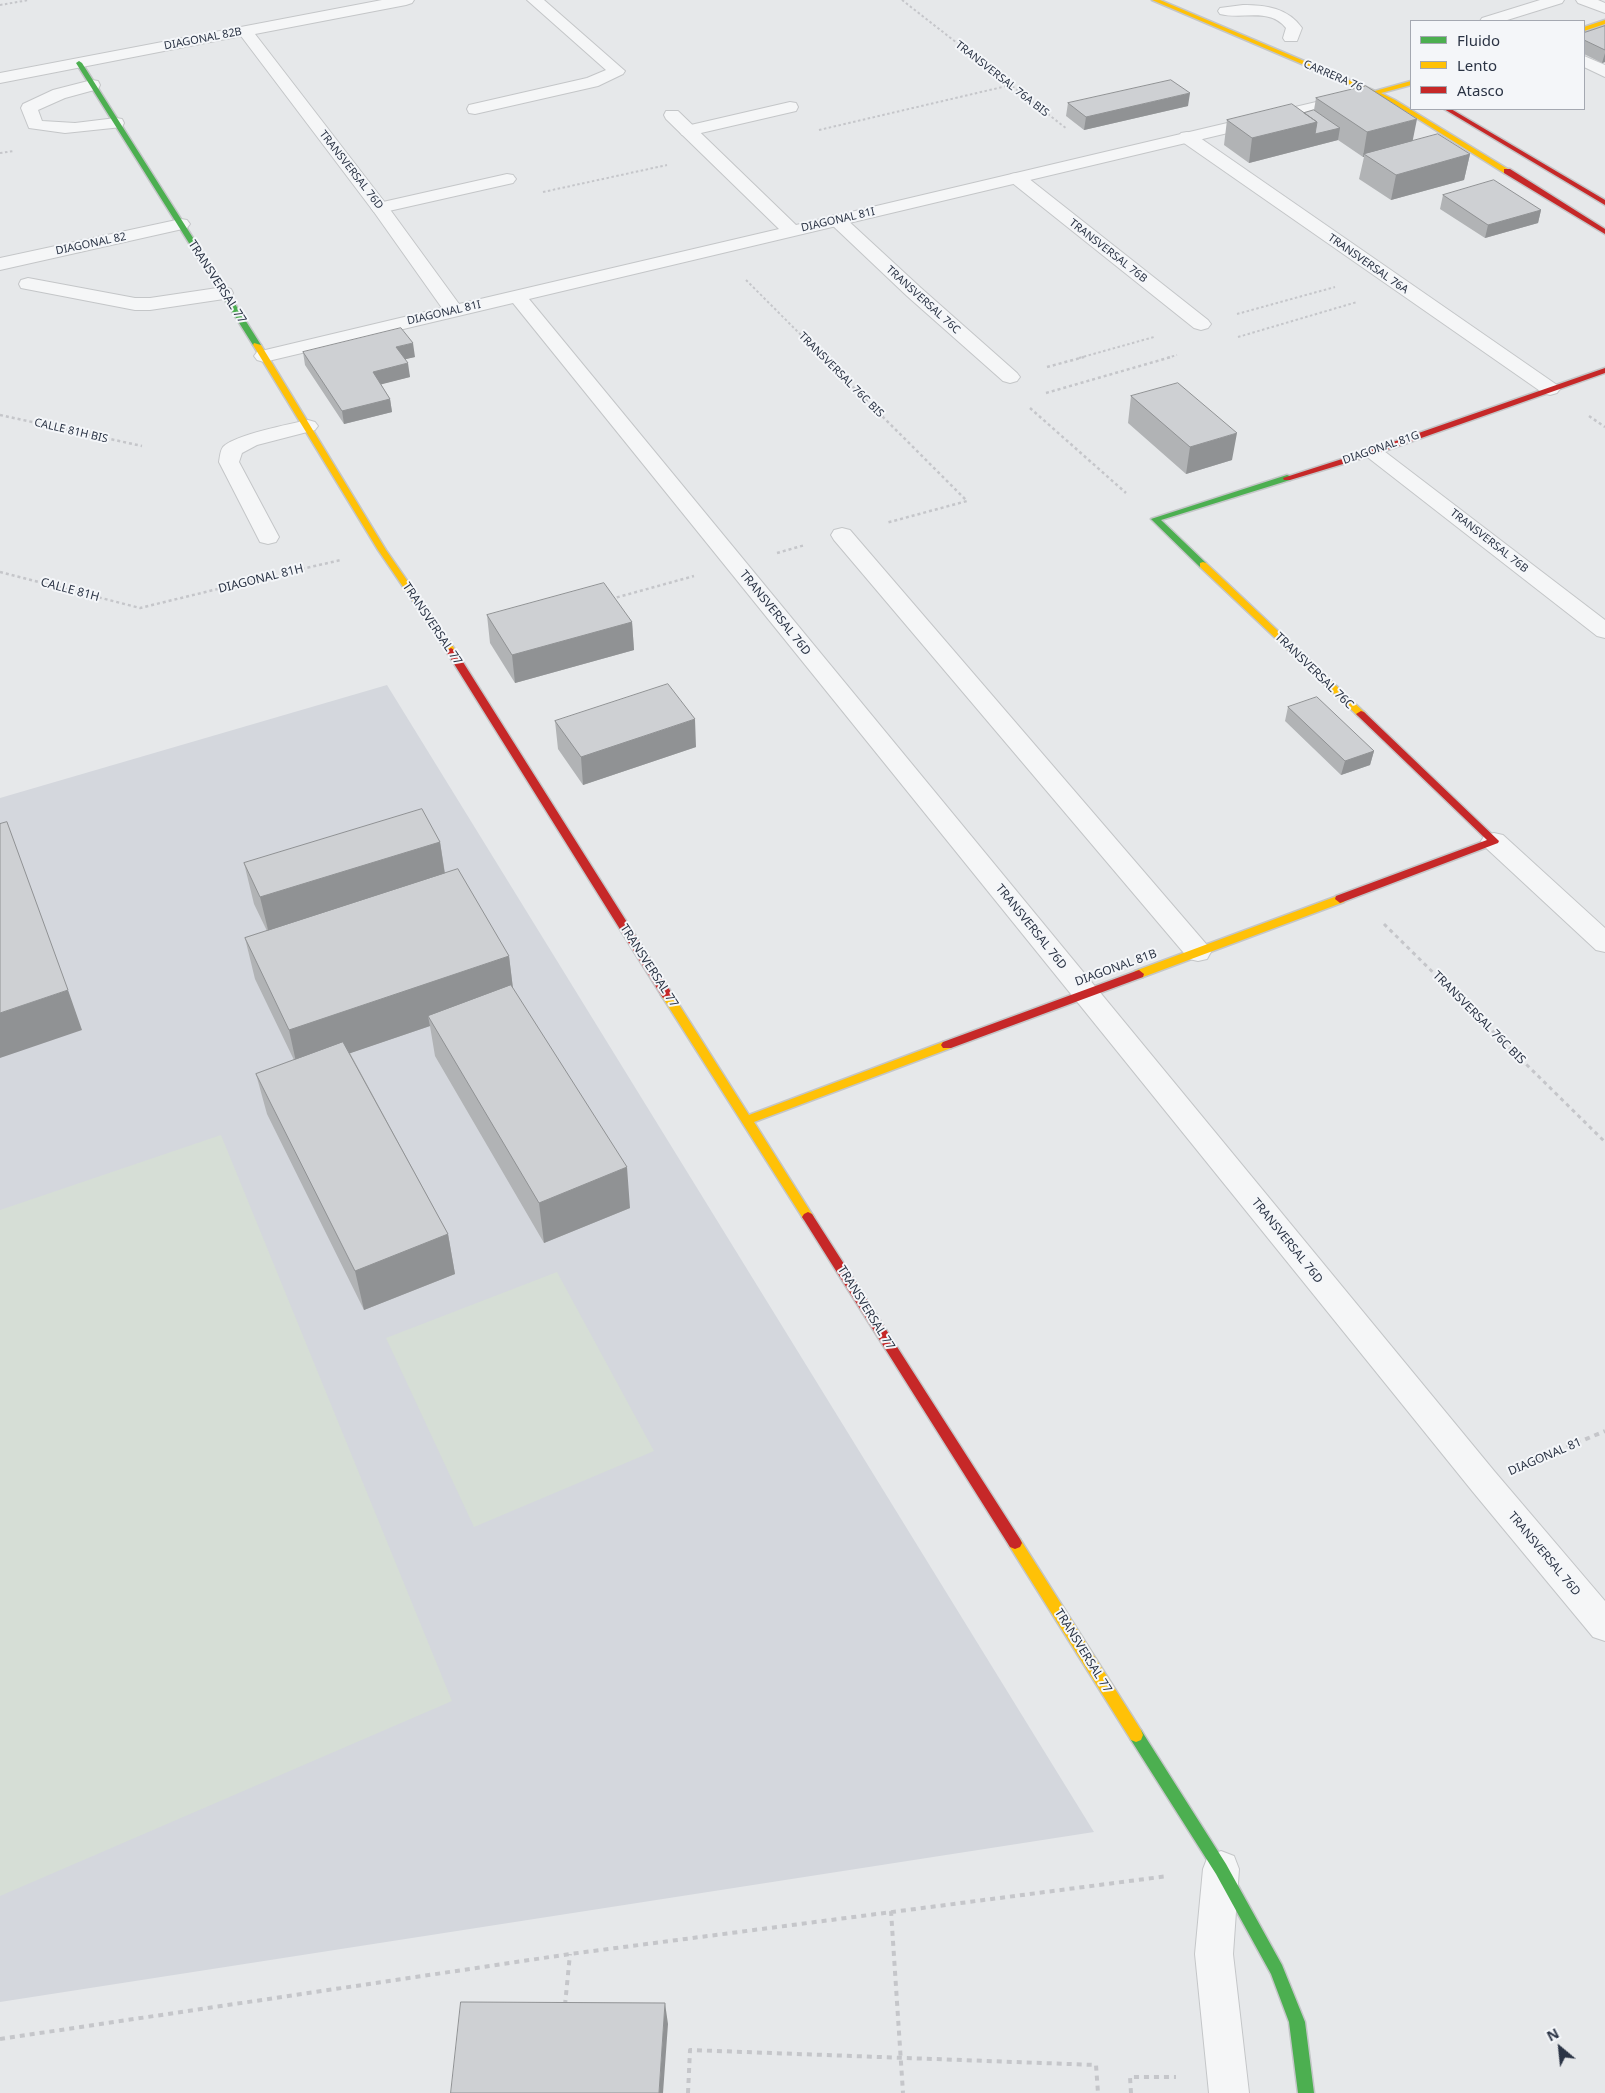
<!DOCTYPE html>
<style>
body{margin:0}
#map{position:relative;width:1605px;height:2093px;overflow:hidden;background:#e6e8ea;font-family:"Noto Sans",sans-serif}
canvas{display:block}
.legend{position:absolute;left:1410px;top:20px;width:175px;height:90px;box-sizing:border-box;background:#f4f6f9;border:1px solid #a4a8b1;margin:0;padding:6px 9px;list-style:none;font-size:15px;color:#2b3445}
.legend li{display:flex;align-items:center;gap:10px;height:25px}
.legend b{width:25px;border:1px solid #a4a8b1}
.north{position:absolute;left:1535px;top:2023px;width:50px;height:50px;-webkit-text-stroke:4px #f4f6f9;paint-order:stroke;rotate:332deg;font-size:14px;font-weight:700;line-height:20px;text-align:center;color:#2b3445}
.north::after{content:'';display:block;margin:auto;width:18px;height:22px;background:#2b3445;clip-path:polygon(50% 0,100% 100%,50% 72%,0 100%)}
</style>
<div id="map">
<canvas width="1605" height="2093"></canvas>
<ul class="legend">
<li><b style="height:6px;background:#4caf50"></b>Fluido</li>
<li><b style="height:6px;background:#ffc107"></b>Lento</li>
<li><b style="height:6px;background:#c62828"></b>Atasco</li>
</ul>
<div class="north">N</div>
</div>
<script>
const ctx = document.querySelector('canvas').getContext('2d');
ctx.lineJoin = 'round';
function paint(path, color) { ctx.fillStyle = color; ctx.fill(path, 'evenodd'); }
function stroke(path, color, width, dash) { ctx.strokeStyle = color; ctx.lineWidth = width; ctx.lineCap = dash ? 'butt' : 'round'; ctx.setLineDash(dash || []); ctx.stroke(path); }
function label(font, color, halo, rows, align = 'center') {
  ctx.font = font + ' "Noto Sans",sans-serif'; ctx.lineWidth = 4; ctx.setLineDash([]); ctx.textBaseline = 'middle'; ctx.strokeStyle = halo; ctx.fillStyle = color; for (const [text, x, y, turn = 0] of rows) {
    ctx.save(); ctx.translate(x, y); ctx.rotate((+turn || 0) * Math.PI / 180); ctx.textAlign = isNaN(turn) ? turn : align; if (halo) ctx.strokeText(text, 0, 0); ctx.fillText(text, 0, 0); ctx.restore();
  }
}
const built = new Path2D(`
 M387,685l707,1147 -1094,170v-1204z`);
const green = new Path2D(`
 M221,1135l231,566 -452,195v-686z
 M557,1272l97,179 -180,76 -88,-189z`);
const pathFar3 = new Path2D(`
 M902,0l165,129
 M0,5l29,-5
 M819,130l192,-45
 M0,153l14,-2
 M543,192l124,-27
 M746,280l78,78
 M1237,314l98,-27
 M1238,337l119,-35
 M1079,358l75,-21
 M1167,358l10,-3`);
const pathFar2 = new Path2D(`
 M823,357l144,144 -81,22
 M1047,367l37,-10
 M1046,393l125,-36
 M1030,408l96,85
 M0,415l142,31
 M1589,416l16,11
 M777,553l28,-8
 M0,572l140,36 131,-32
 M284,573l57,-13
 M611,599l83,-23`);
const pathFar1 = new Path2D(`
 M1384,924l221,218`);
const path = new Path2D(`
 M1530,1463l75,-32
 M891,1911l12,182
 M565,2005l5,-51
 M0,2039l570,-85 598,-78
 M1131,2093l-1,-16h46`);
const lane = new Path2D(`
 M1540,0h24l-2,3 -58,18h-24l2,-3z
 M1576,0h22l7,3v10l-27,-10z
 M1243,5c23,0 45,3 59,23l-5,13h-12l-2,-3 3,-10c-17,-21 -44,-8 -66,-14l-2,-3 2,-3z
 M92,80l6,1 2,4 -2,4 -33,9 -27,12 4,11 33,2 41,-5 6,1 2,4 -2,4 -57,6 -36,-5 -8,-20 2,-4 30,-14z
 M790,102l6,1 2,4 -2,4 -108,25 -6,-1 -3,-4 3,-4z
 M1187,132l6,1 364,252 3,4 -3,4 -7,2 -7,-2 -362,-252 -3,-4 3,-4z
 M1017,173l6,1 185,146 3,4 -3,4 -7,2 -7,-2 -183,-146 -3,-4 3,-4z
 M507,174l6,1 3,4 -3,4 -133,30 -6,-1 -3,-4 3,-4z
 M837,215l6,1 78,72 96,85 3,4 -3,4 -7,2 -7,-2 -96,-85 -76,-72 -3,-4 3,-4z
 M28,278l107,20h15l74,-11 7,2 2,4 -2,4 -7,2 -74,11h-15l-114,-22 -2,-4 2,-4z
 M308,420l7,2 3,4 -3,4 -58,15 -15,8 -3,9 40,75 -3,5 -8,2 -8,-2 -41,-80c1,-5 1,-11 4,-15 11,-12 67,-23 85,-27z
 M842,528l8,2 357,415 4,7 -4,7 -9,2 -9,-2 -355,-419 -3,-5 3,-5z
 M1494,833l9,2 102,93v24l-9,-2 -111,-103 -4,-6 4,-6z`);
const street = new Path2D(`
 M382,0h32l-2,3 -6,2 -151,29 131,170 73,100 320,-75 -113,-110 -2,-4 2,-4h12l118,114 554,-131 6,1 2,4 -2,4 -6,1 -821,195 966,1173 110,129v40l-12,-4 -120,-145 -960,-1189 -249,59 -7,-2 -3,-4 3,-4 185,-44 -68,-96 -133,-176 -241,47v-10z
 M527,0h17l81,71 -2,3 -25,12 -123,28 -6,-1 -2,-4 2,-4 118,-27 19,-8z
 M1584,56l21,9v12l-21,-10z
 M181,219l6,1 3,4 -3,4 -187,42v-12z
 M1373,446l7,2 225,172v18l-8,-2 -231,-180 -3,-4 3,-4z
 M1221,1851l13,5 5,13 -6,85 16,139h-40l-14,-139 8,-85 5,-13z`);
const fast = new Path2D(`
 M79,61l3,2 179,282 -1,2 -7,-2 -177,-282z
 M1287,475l3,1v4l-129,40 45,43v4h-6l-49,-48z
 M1136,1728l5,2 85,134 56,101 23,57 9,71h-16l-9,-71 -18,-48 -55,-100 -85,-134 -2,-5 2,-5z`);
const slow = new Path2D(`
 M1152,0h8l215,91 36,-10v4l-30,8 14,7 116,71 -7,2 -113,-71z
 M1605,20v4l-21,7v-4z
 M254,343l7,2 125,205 70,101 -2,2h-6l-70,-103 -125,-205z
 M1203,562l3,1 158,149 2,2 -2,2h-6l-158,-149v-4z
 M1340,895l5,4 -1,3 -201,75 -4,1 -5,-4 1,-3z
 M667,991l4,1 78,123 194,-73h8l2,3 -2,3 -197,74 58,92 2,3 -2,3h-8l-141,-222 -2,-3z
 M1015,1537l5,2 121,191 2,5 -2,5 -5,2 -5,-2 -121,-193 -2,-4 2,-4z`);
const jam = new Path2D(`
 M1444,109h7l154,91v5z
 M1504,169h6l95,60v5l-101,-61z
 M1605,368v5l-229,81 -86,26h-6l-1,-2 87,-28z
 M451,648l5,3 215,341 2,3 -2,3h-8l-217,-347z
 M1361,711l3,1 135,129 -1,2 -158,60 -5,-4 1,-3 151,-56 -129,-124 -2,-2z
 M1139,970l5,4 -1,3 -192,71h-8l-2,-3 2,-3z
 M808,1212l4,2 208,325 2,4 -2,4 -5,2 -5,-2 -206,-327 -2,-3 2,-3z`);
const pathBridge = new Path2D(`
 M688,2093l2,-43 406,15 2,28`);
const wall = new Path2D(`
 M1605,26v36l-3,1 -18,-9v-21z
 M1316,98l97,43 57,13 -6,26 -73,20 -32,-21 5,-22h-1l-25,-17 -89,23 -25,-18 3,-25 77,-7 10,-3z
 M1068,103l120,3 -104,24 -18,-14z
 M1443,195l98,15 -3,13 -53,15 -45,-29z
 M303,352l112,5 -10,2 5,18 -29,7 9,15 2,13 -48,12 -39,-59z
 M1131,396l101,64 -46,14 -58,-51z
 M487,615l145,7 2,28 -119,33 -25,-40z
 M1288,707l86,44 -4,14 -29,10 -56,-54z
 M555,721l141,26 -113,38 -25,-36z
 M440,842l5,31 64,83 4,33 117,219 -86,35 -109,-187 -5,-30 -80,27 98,181 7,40 -91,36 -97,-196 -11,-40 38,-14 -39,-81 -10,-41 22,-7 -13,-27 -10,-41z`);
const shadedWall = new Path2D(`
 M1605,53v9l-3,1z
 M1190,93l-2,13 -104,24 2,-13z
 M1417,119l-5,25 -48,10v3h-1l4,-25z
 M1317,122l23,6 -2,12 -89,23 3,-25z
 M1470,154l-6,26 -73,20 5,-25z
 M1541,210l-3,13 -53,15 3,-13z
 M413,343l2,14 -17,4 -2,-14z
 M408,363l2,14 -35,9 -2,-14z
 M390,399l2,13 -48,12 -2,-13z
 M1237,433l-5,27 -46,14 4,-27z
 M632,622l2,28 -119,33 -3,-28z
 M695,719l1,28 -113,38 -2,-28z
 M1374,751l-4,14 -29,10 4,-14z
 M440,842l6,40 -176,56 -10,-41z
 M509,956l5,41 -86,19 2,10 -132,45 -9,-41z
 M68,990l14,40 -82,28v-45z
 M627,1167l3,41 -86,35 -5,-40z
 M448,1234l7,40 -91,36 -9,-39z
 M665,2003l3,21 -5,69h-4z`);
const building = new Path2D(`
 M1605,26v24l-21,-10v-7z
 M1171,80l19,13 -104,24 -18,-14z
 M1366,86l51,33 -50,13 -51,-34z
 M1292,104l25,18 -65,16 -25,-18z
 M1314,110l26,18 -25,6 2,-12 -13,-9z
 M1438,134l32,20 -74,21 -32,-21z
 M1494,180l47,30 -53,15 -45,-30z
 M401,328l12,15 -17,4 12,16 -35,9 17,27 -48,12 -39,-59z
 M1178,383l59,50 -47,14 -59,-51z
 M604,583l28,39 -120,33 -25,-40z
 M668,684l27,35 -114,38 -26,-36z
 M1317,697l57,54 -29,10 -57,-54z
 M422,809l18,33 -180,55 -16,-34z
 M7,822l61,168 -68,23v-189z
 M458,869l51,87 -220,74 -44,-92z
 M511,985l116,182 -88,36 -111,-187z
 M343,1042l105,192 -93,37 -99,-197z
 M461,2002l204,1 -6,90h-208z`);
const farStreetnames = [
 ["DIAGONAL 82B",203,39,-11],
 ["CARRERA 76",1333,76,23],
 ["TRANSVERSAL 76A BIS",1002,79,38],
 ["TRANSVERSAL 76D",351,170,52],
 ["DIAGONAL 81I",838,220,-13],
 ["DIAGONAL 82",91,244,-12],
 ["TRANSVERSAL 76B",1108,251,38],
 ["TRANSVERSAL 76A",1368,264,35],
 ["TRANSVERSAL 76C",923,300,42],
 ["DIAGONAL 81I",444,313,-13],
 ["TRANSVERSAL 76C BIS",841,375,45],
 ["CALLE 81H BIS",71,431,13],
 ["DIAGONAL 81G",1381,448,-19],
 ["TRANSVERSAL 76B",1489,541,38]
];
const streetNames = [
 ["TRANSVERSAL 77",217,282,57],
 ["DIAGONAL 81H",261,579,-14],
 ["CALLE 81H",70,590,15],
 ["TRANSVERSAL 76D",775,613,51],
 ["TRANSVERSAL 77",432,624,56],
 ["TRANSVERSAL 76C",1314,671,44],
 ["TRANSVERSAL 76D",1031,927,51],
 ["TRANSVERSAL 77",649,966,57],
 ["DIAGONAL 81B",1116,968,-20],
 ["TRANSVERSAL 76C BIS",1479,1018,45],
 ["TRANSVERSAL 76D",1287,1241,51],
 ["TRANSVERSAL 77",866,1308,58],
 ["DIAGONAL 81",1545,1457,-23],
 ["TRANSVERSAL 76D",1544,1554,50],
 ["TRANSVERSAL 77",1083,1651,58]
];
paint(built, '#d4d7dd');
paint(green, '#d6ded6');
stroke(lane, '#c4c6c8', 2);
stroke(street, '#c4c6c8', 2);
stroke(fast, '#c4c6c8', 3);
stroke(slow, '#c4c6c8', 3);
stroke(jam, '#c4c6c8', 3);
stroke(pathFar3, '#c5c6ca', 2, [2.5, 2.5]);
stroke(pathFar2, '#c5c6ca', 2.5, [3, 3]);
stroke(pathFar1, '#c5c6ca', 3, [4, 4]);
stroke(path, '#c5c6ca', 4, [5, 5]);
paint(lane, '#f5f6f7');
paint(street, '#f5f6f7');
paint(fast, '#4caf50');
paint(slow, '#ffc107');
paint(jam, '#c62828');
stroke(pathBridge, '#c5c6ca', 4, [5, 5]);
paint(wall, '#b1b3b5');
paint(shadedWall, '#909294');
paint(building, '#ced0d3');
stroke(building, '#909294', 1);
label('11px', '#2b3445', '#f4f6f9', farStreetnames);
label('12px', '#2b3445', '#f4f6f9', streetNames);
</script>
